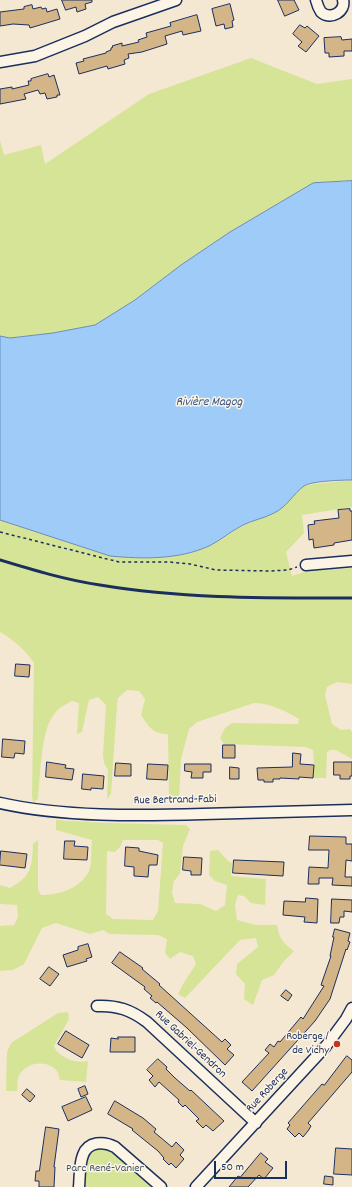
<!DOCTYPE html>
<meta charset="utf-8">
<style>
body{margin:0}
#map{position:relative;width:352px;height:1187px;overflow:hidden;background:#f4e8d2;font-family:Dekko,sans-serif}
canvas{display:block}
.scale{position:absolute;left:214px;top:1161px;width:73px;height:18px;box-sizing:border-box;border:2px solid #1b2f5e;border-top:0;padding-left:5px;font-size:12px;line-height:14px;white-space:nowrap;color:#1b2f5e;-webkit-text-stroke:3px #fcf5e5;paint-order:stroke}
</style>
<div id="map">
<canvas width="352" height="1187"></canvas>
<div class="scale">50 m</div>
</div>
<script>
const ctx = document.querySelector('canvas').getContext('2d');
ctx.lineJoin = 'round';
function paint(path, color) { ctx.fillStyle = color; ctx.fill(path, 'evenodd'); }
function stroke(path, color, width, dash) { ctx.strokeStyle = color; ctx.lineWidth = width; ctx.lineCap = dash ? 'butt' : 'round'; ctx.setLineDash(dash || []); ctx.stroke(path); }
function label(font, color, halo, rows, align = 'center') {
  ctx.font = font + ' Dekko,sans-serif'; ctx.lineWidth = 3; ctx.setLineDash([]); ctx.textBaseline = 'middle'; ctx.strokeStyle = halo; ctx.fillStyle = color; for (const [text, x, y, turn = 0] of rows) {
    ctx.save(); ctx.translate(x, y); ctx.rotate((+turn || 0) * Math.PI / 180); ctx.textAlign = isNaN(turn) ? turn : align; if (halo) ctx.strokeText(text, 0, 0); ctx.fillText(text, 0, 0); ctx.restore();
  }
}
const green = new Path2D(`
 M251,58l66,26 35,-5v102l-39,2 -83,49 -49,33 -46,35 -40,25 -42,8 -43,5 -10,-2v-196l4,15 37,-10 4,19 104,-70z
 M352,480v27l-50,8 2,18 -18,19 6,24 18,-6 42,-2v116l-15,-2 -10,5 -2,8 7,29 9,6 9,-1 2,3v27l-16,-9h-6l-3,2 -1,26h-13l1,-13 -1,-15 -7,-3 -82,-3 -4,-6 5,-10 7,-5 66,1 1,-5c-13,-8 -29,-16 -45,-16l-57,19 -8,7 -8,30 -2,39 -10,1 -1,-65c-15,0 -19,-7 -27,-19l4,-16 -6,-8 -12,-1 -9,8 -1,7 -6,89 -4,5 1,-29 -4,-7 -1,-8 3,-50 -8,-8 -9,3 -7,32 -5,2 2,-31 -7,-2c-8,4 -14,7 -19,15 -12,15 -13,63 -15,83l-5,3 -1,-6 2,-133c-9,-13 -20,-23 -34,-31v-112l110,36 34,2 21,-1 25,-4 19,-7 33,-20 18,-8 13,-4 32,-29z
 M56,820l50,3 80,2 4,4 -7,17 -3,28 -6,7 -2,11 3,11 25,1 16,7 9,-6 2,-20 -12,-4 -6,-6 1,-24 8,-1 10,11 4,2 -1,13 35,3 -1,26 -14,-2 -7,-7 -6,-1 -3,10 2,15 19,5h21c2,13 6,18 17,26l-10,10 -10,14 -12,5 -9,25 -9,-6 1,-15 -9,-10 1,-10 21,-17 -2,-9 -16,2 -55,58 -7,-4 5,-10 13,-20 -3,-8 -13,-4 -10,7 -5,-6 2,-14 -9,-4 -48,-1 -7,-4 -13,4 -34,-11 -14,5 -18,36 -11,6 -13,1v-45l14,-1 4,-8 -1,-12 -17,-1v-19l10,3c22,-12 22,-21 23,-44l5,-4v50l3,5c18,0 39,-6 48,-24 3,-6 2,-23 3,-31l-36,-10zM123,840h35l5,3 -5,68 -5,9 -40,-1 -7,-5 1,-63 8,1 5,-5z
 M68,1012l1,7 -15,27c4,12 23,18 34,15l-2,21 -26,-2c-1,-4 -2,-9 -5,-11 -11,-10 -32,-6 -37,9 -1,4 0,9 -1,13h-11l1,-39 4,-9 47,-30z
 M99,1148h9l46,39h-70c1,-13 1,-33 15,-39z`);
const water = new Path2D(`
 M352,181v299c-10,0 -41,1 -48,6 -11,8 -17,21 -30,27 -9,5 -21,7 -31,12 -12,6 -22,15 -34,21 -31,14 -67,13 -99,10l-110,-36v-184l10,2 43,-5 42,-8 40,-25 46,-35 49,-33 83,-49z`);
const building = new Path2D(`
 M62,0h30v2l-7,2 1,5 -9,3 -1,-5 -10,3z
 M278,0h16l5,10 -14,6z
 M230,4l4,16 -2,1 1,6 -8,2 -1,-5 -8,2 -4,-17z
 M32,5l1,4 8,-2 1,2 4,-1 1,4 10,-3 3,10 -30,9 -1,-3 -16,-1 -13,2v-14l24,-3v-2z
 M197,15l4,16 -18,4 -1,-4 -17,5 2,8 -25,8 -14,2 1,4 -5,2 1,4 -17,5 -1,-3 -28,8 -3,-11 8,-2 -1,-2 23,-6v-1l5,-2v-2l2,-1 -1,-1 10,-3v3l17,-4 -1,-2 9,-3 -1,-4 25,-7 -1,-3z
 M300,25l5,3 2,-2 12,10 -13,16 -8,-6 4,-4 -9,-8z
 M341,37l1,3 10,-1v12h-8v5l-15,1v-4h-4l-1,-15z
 M48,74l1,3 5,-2 6,20h-3v2l-10,2 -2,-6 -5,1 -2,-4 -14,4 2,5 -26,5v-15l12,-2v2l17,-4 -1,-4h3v-2z
 M350,509v2h2v29l-18,3v2l-20,3 -1,-9 -4,1 -1,-15 7,-1 -1,-3 25,-3 -1,-8z
 M16,664l14,1 -1,12 -14,-1z
 M3,739l22,2 -1,13 -9,-1 -1,5 -12,-1z
 M223,745h12v13h-12z
 M293,753l8,1 -1,10 14,1 -1,13 -14,-1v2l-19,-1v1h-7v3h-9v-2h-6l-1,-12 35,-1z
 M47,762l19,3 -1,3 9,1 -2,11 -26,-3z
 M334,762h18v14h-2v3h-10v-4h-6z
 M116,763l15,1v12h-16z
 M148,764l20,1 -1,15 -20,-1z
 M185,764h26v8h-8v6h-12l1,-6 -7,-1z
 M230,767l9,1v11h-9z
 M83,774l21,2 -1,13 -12,-1v2l-9,-1z
 M310,836l36,1v7h6v17l-6,-1 -1,17h7v9l-20,-1 1,-7h-14v6h-11l1,-17 19,1 1,-18h-20z
 M65,841h10l-1,5 14,1 -1,13 -23,-1z
 M126,847l13,1v3l19,4 -1,10h-8l-1,12 -14,-1v-9l-9,-1z
 M1,851l26,3 -2,14 -25,-3z
 M184,857l18,1 -1,17h-10v-4l-8,-1z
 M234,860l50,2 -1,14 -50,-3z
 M306,898l12,1 -1,24 -13,-1 1,-5 -22,-2 1,-14 21,1z
 M332,899l20,1v12l-8,-1v6h-4l-1,6h-8z
 M335,929l15,4 -2,8 2,1 -3,8 -1,-1 -16,50 -15,22 -63,70 -10,-9 27,-29 -4,-3 5,-6 4,3 4,-6 2,1 21,-25 2,2 21,-33 -3,-1 10,-29h-1l4,-19h-1z
 M88,944l4,13 -6,2 1,2 -20,6 -4,-12 15,-5v-3z
 M120,952l23,16 -1,1 18,15 -1,1 63,57 3,-3 6,6 -4,4 7,6 -9,10 -38,-37 -30,-26 -1,1 -6,-5 2,-2 -8,-7 1,-2 -33,-24z
 M49,967l10,7 -9,12 -10,-7z
 M286,990l6,5 -4,6 -7,-5z
 M66,1031l23,14 -7,13 -24,-14z
 M118,1037h17v15h-25l1,-14 7,1z
 M347,1056l5,4v12l-44,51 3,3 -3,5 -5,6 -4,-4 -4,4 -8,-8 3,-4 -2,-2 34,-39 2,1z
 M158,1059l9,8 -1,2 9,9 15,13 1,-1 33,31 -11,10 -7,-6 -3,3 -7,-7 3,-2 -14,-14 -2,2 -5,-5 1,-2 -20,-18 -4,5 -6,-7 4,-4 -6,-6z
 M85,1086l3,8 -7,3 -3,-8z
 M27,1089l8,7 -5,6 -8,-7z
 M86,1097l6,13 -24,11 -6,-14z
 M115,1101l28,17 13,11 -2,3 18,15 4,-5 8,8 -4,5 4,4 -8,9 -5,-5 -2,2 -6,-6 1,-1 -6,-7 -26,-21 1,-1 -25,-15z
 M46,1127l13,2 -5,38h1l-1,20h-15v-6h-4l1,-10h3z
 M336,1148l16,1v26l-18,-1z
 M261,1153l7,6 -3,3 8,6 -9,11 -5,-4 -11,12h-19l9,-11 2,1z
 M325,1176l8,1v8l-9,-1z`);
const path = new Path2D(`
 M0,532l119,30h50l21,2 26,6 54,1 18,-1 9,-3`);
const minor = new Path2D(`
 M316,0c1,4 3,9 5,12 10,9 25,-1 22,-12
 M0,62l35,-6 50,-20 28,-14 63,-22
 M306,565l46,-4
 M0,803c63,14 138,13 203,11 50,-1 99,-3 149,-4
 M97,1006c20,-1 34,4 50,16l109,101
 M79,1187c1,-10 0,-22 4,-32 5,-14 21,-14 32,-8l46,40
 M196,1187l130,-141 20,-27 6,-11`);
const rail = new Path2D(`
 M0,560c33,10 66,20 100,25 84,14 168,13 252,13`);
const markers = [
 [337,1044,4,"#c8321e"]
];
const streetNames = [
 ["Rue Bertrand-Fabi",175,801,-1],
 ["Rue Gabriel-Gendron",190,1045,43],
 ["Rue Roberge",268,1091,-47]
];
const poiNames = [
 ["Roberge /",329,1037],
 ["de Vichy",329,1051]
];
const parkNames = [
 ["Parc René-Vanier",105,1169]
];
const waterNames = [
 ["Rivière Magog",209,403]
];
paint(green, '#d6e497');
paint(water, '#9ecbf8');
stroke(water, '#6a8dba', 1);
paint(building, '#d4b588');
stroke(building, '#1b2f5e', 1);
stroke(minor, '#1b2f5e', 13);
stroke(path, '#1b2f5e', 1.5, [3, 3]);
stroke(minor, '#fcf5e5', 10);
stroke(rail, '#1b2f5e', 3);
for (const [x, y, r, color] of markers) { const dot = new Path2D(); dot.arc(x, y, r, 0, 2 * Math.PI); ctx.fillStyle = color; ctx.fill(dot); stroke(dot, '#fcf5e5', 1.5); }
label('12px', '#1b2f5e', '#fcf5e5', streetNames);
label('12px', '#1b2f5e', '#fcf5e5', poiNames, 'right');
label('12px', '#405369', '#fcf5e5', parkNames);
label('italic 13px', '#3c5684', '#fcf5e5', waterNames);
</script>
